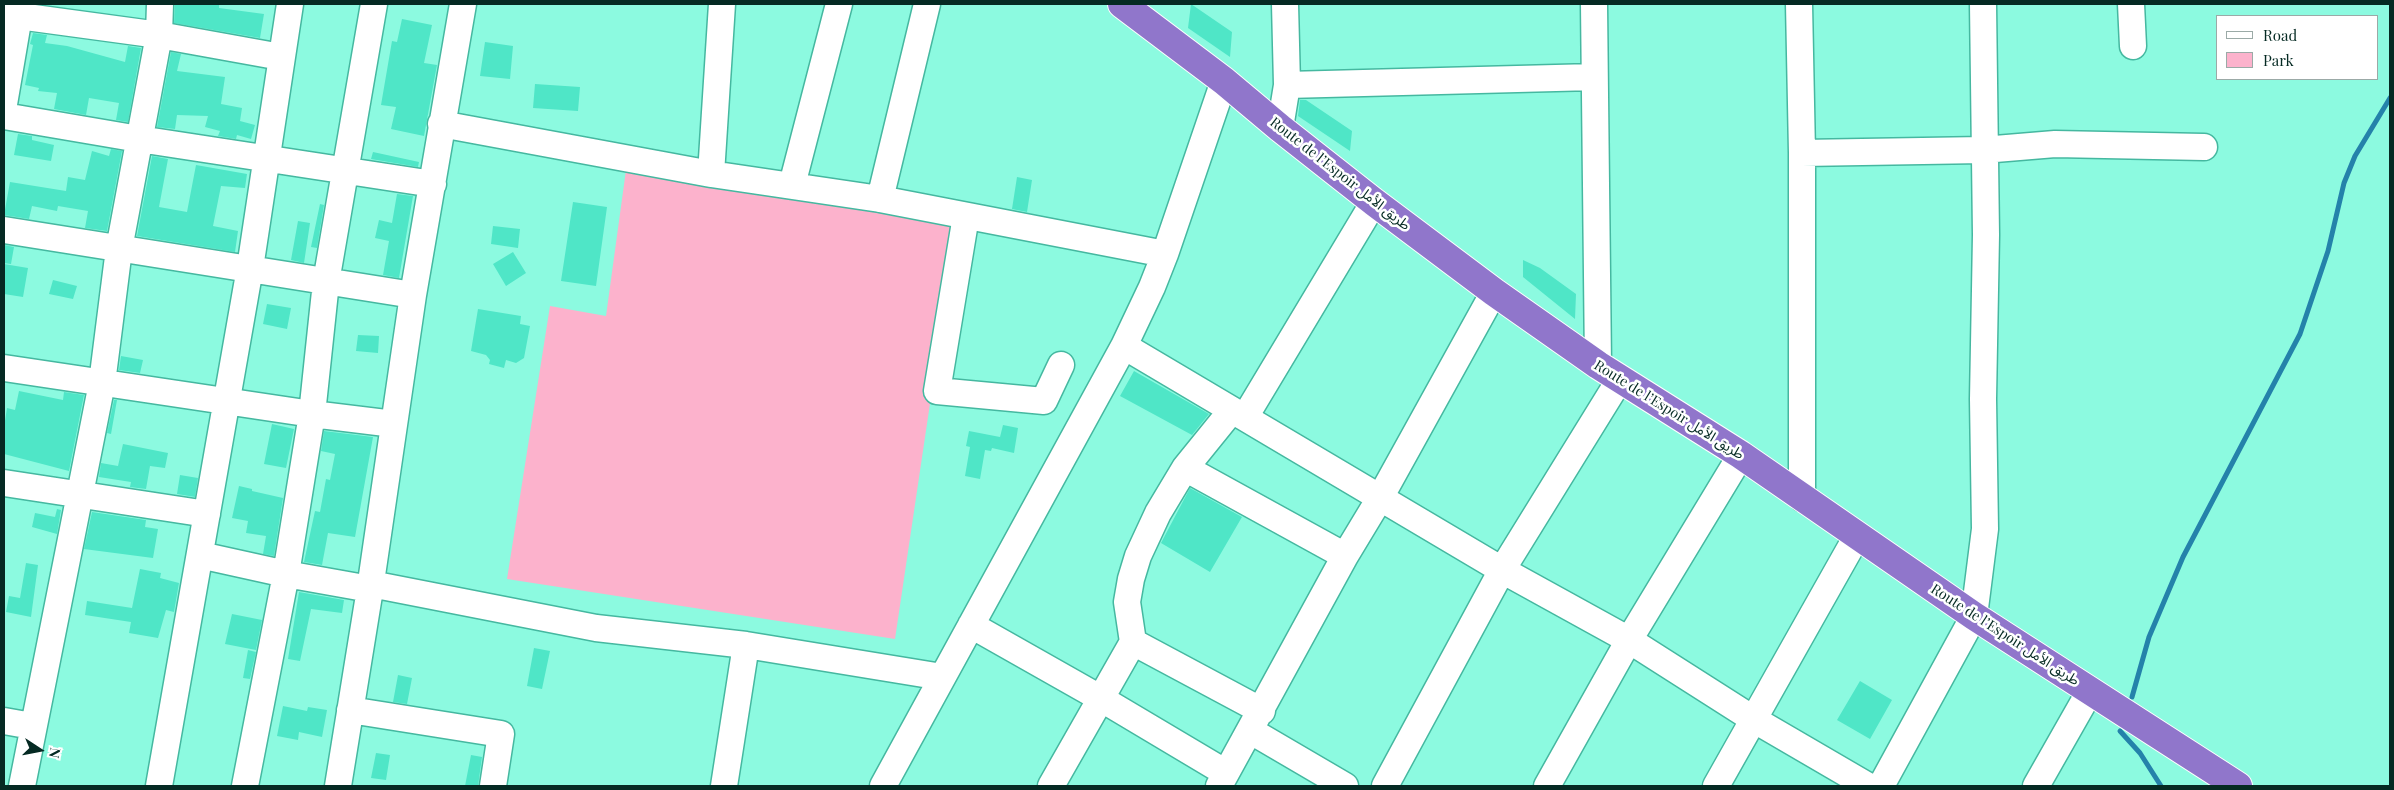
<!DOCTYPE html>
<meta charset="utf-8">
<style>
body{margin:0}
#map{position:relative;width:2394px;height:790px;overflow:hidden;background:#8cfae0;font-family:"Playfair Display",serif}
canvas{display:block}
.frame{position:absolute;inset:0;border:5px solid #052a23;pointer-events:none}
.legend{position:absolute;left:2216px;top:15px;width:162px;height:65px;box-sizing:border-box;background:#fff;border:1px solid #9baaa7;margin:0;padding:6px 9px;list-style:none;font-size:15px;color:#052a23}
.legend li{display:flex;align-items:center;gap:10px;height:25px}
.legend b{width:25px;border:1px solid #9baaa7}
.north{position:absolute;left:15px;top:725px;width:50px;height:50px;-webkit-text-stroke:4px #fff;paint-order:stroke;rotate:101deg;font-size:14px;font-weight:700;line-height:20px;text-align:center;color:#052a23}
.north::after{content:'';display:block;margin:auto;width:18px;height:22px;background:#052a23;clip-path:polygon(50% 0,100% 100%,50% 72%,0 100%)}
</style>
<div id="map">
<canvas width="2394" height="790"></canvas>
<div class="frame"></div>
<ul class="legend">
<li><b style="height:6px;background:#fff"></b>Road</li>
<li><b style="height:14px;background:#fcb2cc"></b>Park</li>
</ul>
<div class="north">N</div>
</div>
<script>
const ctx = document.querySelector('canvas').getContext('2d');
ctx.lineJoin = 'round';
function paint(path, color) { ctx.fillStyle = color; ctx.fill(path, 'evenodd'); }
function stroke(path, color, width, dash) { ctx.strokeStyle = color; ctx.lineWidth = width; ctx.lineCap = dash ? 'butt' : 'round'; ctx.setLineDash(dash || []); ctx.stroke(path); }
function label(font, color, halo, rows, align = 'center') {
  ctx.font = font + ' "Playfair Display","Noto Sans Arabic",serif'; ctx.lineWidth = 5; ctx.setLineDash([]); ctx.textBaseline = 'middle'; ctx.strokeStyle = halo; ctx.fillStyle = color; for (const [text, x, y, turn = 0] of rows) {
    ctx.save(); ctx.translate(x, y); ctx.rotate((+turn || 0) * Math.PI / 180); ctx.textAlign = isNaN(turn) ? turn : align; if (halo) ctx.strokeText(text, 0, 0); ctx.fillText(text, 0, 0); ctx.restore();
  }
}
const green = new Path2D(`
 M626,170l331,52 -62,417 -388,-60 43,-273 56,10z`);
const stream = new Path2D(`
 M2132,697l17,-60 34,-80 117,-223 28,-83 16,-68 11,-27 35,-58
 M2120,731l20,22 21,33`);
const building = new Path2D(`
 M175,4h44v4l45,6 -4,24 -86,-15z
 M1191,4l41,28 -2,25 -42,-29z
 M402,19l30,6 -8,38 13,2 -13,71 -33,-7 5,-22 -15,-2 11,-64 5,1z
 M33,33l14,2 -2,8 22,3 58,16 3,-16 13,2 -13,74 -12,-2 3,-17 -30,-5 -3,17 -32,-6 3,-16 -19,-2 1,-3 -14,-3 8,-40 -3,-1z
 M485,42l28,4 -3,33 -30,-3z
 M171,52l10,2 -4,17 48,6 -4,27 21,4 -2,13 15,4 -4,14 -14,-4 -1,4 -18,-3 2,-5 -15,-4 3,-11 -31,-1 -2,14 -18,-2z
 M535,84l45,3 -2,24 -45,-3z
 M1300,100h6l46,31 -2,20 -52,-35z
 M18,134l14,2v4l22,5 -3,16 -37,-6z
 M111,149l11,2 -15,80 -22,-3 3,-17 -30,-5 -1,5 -25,-5 -3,13 -25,-4 6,-33 56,9 2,-14 17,3 7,-29 17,5z
 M373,152l46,10 -1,5 -47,-8z
 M152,156l16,3 -9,48 28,5 9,-47 51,9 -2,14 -24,-2 -8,40 25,5 -3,21 -98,-16z
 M1017,177l15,3 -5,32 -15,-3z
 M397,194l16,2 -14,82 -16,-3 6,-34 -14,-3 4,-18 13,3z
 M573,202l34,5 -11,79 -35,-5z
 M320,204l4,1 -7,43 -6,-1z
 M298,221l12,2 -6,40 -13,-3z
 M493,226l27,3 -2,19 -27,-4z
 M4,245l10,2 -3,17 -7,-1z
 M513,252l13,21 -20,13 -13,-22z
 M1523,260l17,8 36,26 -1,25 -52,-42z
 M4,264l24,4 -5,29 -19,-3z
 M53,280l24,6 -4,13 -24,-5z
 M267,304l24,4 -4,21 -24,-5z
 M478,309l43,7 -1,8 10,2 -6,32 -8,5 -10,-3 -2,8 -15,-4 1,-4 -4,-5 -15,-4z
 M358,335l21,1 -1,17 -22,-2z
 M121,356l22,4 -3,13 -21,-3z
 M1134,371l75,43 -17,21 -72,-39z
 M19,391l44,9 1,-8 20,3 -15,76 -65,-17v-27l3,-19 8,2z
 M114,400h3l-6,34 -4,-1z
 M272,424l22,5 -8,39 -22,-4z
 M1003,425l15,3 -4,25 -22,-5 -1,3 -6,-1 -5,29 -15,-3 5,-29 -4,-1 3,-15 31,6z
 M324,431l49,6 -18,100 -27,-4 -6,32 -18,-3 11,-51 5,1 6,-33 4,1 5,-26 -14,-3z
 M123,444l45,9 -3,15 -15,-2 -4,23 -16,-2 1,-5 -32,-5 2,-14 17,3z
 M180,475l18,3 -3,19 -18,-3z
 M239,486l13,3v2l31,7 -9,58 -11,-2 3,-18 -20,-3 2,-12 -16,-3z
 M1190,488l52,29 -32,55 -49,-29z
 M57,509l4,1 -4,24 -25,-7 3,-14 20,4z
 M92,512l54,8 -1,7 13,2 -5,29 -69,-9z
 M26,563l12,2 -7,52 -25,-5 3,-16 11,2z
 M140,569l21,4 -1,5 19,5 -5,29 -8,-2 -8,28 -29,-5 2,-11 -46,-7 2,-14 45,7z
 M299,592l45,8 -2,13 -31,-4 -11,52 -12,-2z
 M232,614l30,6 -6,30 -31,-6z
 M534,648l16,3 -8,38 -15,-3z
 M248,650l8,2 -6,27 -7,-1z
 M398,675l14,3 -5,26 -14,-2z
 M1860,681l32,19 -22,39 -33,-19z
 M283,706l24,5 1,-4 19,3 -5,27 -23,-5 -1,8 -21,-4z
 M376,753l14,2 -4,25 -15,-2z
 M471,755l11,2 -4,29h-13z`);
const minor = new Path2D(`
 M1594,4l4,361
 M1799,4l3,149v345
 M2131,4l2,42
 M4,14l155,21 122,22
 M1287,85l307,-8
 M4,104l17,-100
 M4,116l135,23 294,45
 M441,124l270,50 169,25 285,55
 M1280,128l7,-43 -2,-81
 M1802,153l181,-3 72,-6 149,3
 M711,174l11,-170
 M792,185l47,-181
 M880,199l47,-195
 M966,216l-29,175 107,10 17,-36
 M4,230l409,65
 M1124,346l378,224 127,70 124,79 115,67
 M4,368l308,46 82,10
 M1245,417l129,-215
 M1185,468l160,88
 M4,483l203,31
 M200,555l86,19 84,15
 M371,584l225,44 150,17 196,32
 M971,625l129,73 126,75
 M1133,642l129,69
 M350,710l151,24 -8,52
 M4,721l28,5
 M1251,731l94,55
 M22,786l80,-403 17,-134 40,-214 1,-31
 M159,786l91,-518 40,-264
 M245,786l41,-212 26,-160 14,-132 48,-278
 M338,786l32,-197 43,-294 50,-291
 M724,786l22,-141
 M883,786l241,-440 28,-59 13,-33 59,-173
 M1051,786l82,-144 -6,-40 4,-23 7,-23 20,-43 27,-45 47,-58
 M1219,786l126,-230 35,-58 114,-206
 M1385,786l117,-216 118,-191
 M1547,786l82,-146 112,-185
 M1716,786l141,-250
 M1881,786l93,-170 11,-87 -2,-130 3,-164 -3,-231
 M2036,786l54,-95`);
const highway = new Path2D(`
 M1122,4l102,77 56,47 94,74 120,90 104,73 143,90 233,161 264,170`);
const streetNames = [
 ["Route de l’Espoir طريق الأمل",1340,174,38],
 ["Route de l’Espoir طريق الأمل",1669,410,32],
 ["Route de l’Espoir طريق الأمل",2005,635,33]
];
paint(green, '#fcb2cc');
stroke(stream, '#2482aa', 5);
paint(building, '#4fe6c7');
stroke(minor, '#45b8a0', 29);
stroke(highway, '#fff', 30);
stroke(minor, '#fff', 26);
stroke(highway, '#9076cb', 28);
label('14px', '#052a23', '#fff', streetNames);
</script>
